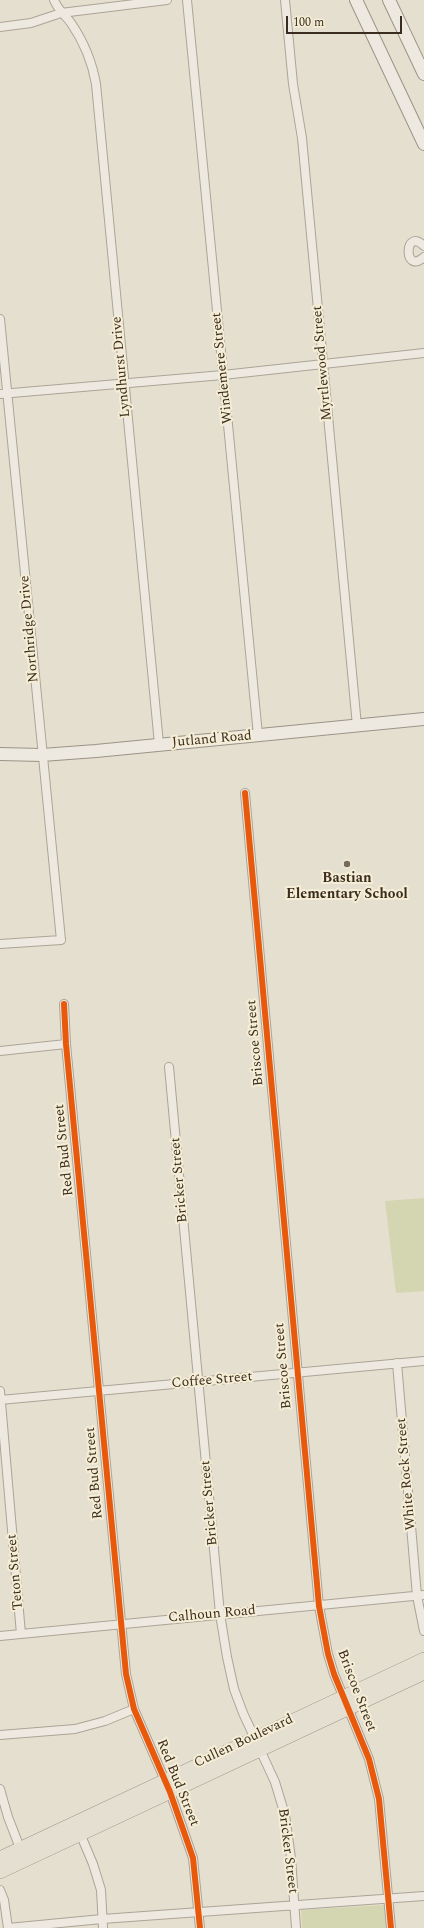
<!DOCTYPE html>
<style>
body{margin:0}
#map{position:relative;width:424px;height:1928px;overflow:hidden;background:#e5dfcf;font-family:Spectral,serif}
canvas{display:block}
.scale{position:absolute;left:286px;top:16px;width:116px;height:18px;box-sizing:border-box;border:2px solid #3a2c1f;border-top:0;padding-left:5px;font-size:12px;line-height:14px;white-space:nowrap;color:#3a2c1f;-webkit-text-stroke:3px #f6edd5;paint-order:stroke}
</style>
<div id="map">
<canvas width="424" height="1928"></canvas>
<div class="scale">100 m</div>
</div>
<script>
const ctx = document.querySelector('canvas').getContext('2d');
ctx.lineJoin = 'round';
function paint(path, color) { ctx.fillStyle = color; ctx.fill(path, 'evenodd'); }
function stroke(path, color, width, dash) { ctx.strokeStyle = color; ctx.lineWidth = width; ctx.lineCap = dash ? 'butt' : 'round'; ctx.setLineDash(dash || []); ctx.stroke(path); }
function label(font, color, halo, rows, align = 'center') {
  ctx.font = font + ' Spectral,serif'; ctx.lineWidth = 4; ctx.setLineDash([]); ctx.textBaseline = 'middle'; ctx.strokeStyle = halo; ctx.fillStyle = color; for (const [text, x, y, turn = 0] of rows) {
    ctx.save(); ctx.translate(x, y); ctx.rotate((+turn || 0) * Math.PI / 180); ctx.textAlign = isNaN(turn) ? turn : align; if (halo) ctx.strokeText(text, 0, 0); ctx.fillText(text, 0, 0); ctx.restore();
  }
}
const green = new Path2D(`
 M424,1198v93l-28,2 -11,-92z
 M385,1905l2,23h-85l-1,-18z`);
const street = new Path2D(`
 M54,0c4,10 11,15 17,23 13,19 21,38 25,61l63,660
 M187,0l71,735
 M285,0l8,84 9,54 55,588
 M0,27l31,-4 30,-10 106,-13
 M424,246c-20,-20 -21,30 0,11
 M0,319l61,621 -61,4
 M0,394l223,-19 201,-22
 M245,793l74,813 9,48 6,20 35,85 10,40 12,129
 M64,1004l2,40 60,630 8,35 36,83 23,66 7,70
 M0,1051l66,-7
 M169,1067l51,547 7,43 7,32 9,24 32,69 10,33 6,43 5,70
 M397,1363l20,233 7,35
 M0,1391l21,243
 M0,1400l424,-39
 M0,1636l424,-41
 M0,1735l75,-6 30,-8 29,-12
 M0,1789l8,28 12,31
 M79,1831l14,33 8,26 2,38
 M0,1890l4,10 4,28
 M8,1928l94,-9 322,-23`);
const secondary = new Path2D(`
 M356,0l68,144
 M389,0l35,74
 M0,754l42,1 54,-4 328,-32`);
const primary = new Path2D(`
 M0,1858l424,-199
 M0,1872l424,-199`);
const cycleway = new Path2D(`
 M245,793l74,813 9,48 6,20 35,85 10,40 12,129
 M64,1004l2,40 60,630 8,35 36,83 23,66 7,70`);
const markers = [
 [347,864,4,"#766b5d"]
];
const streetNames = [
 ["Myrtlewood Street",323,363,-95],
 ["Lyndhurst Drive",122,367,-95],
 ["Windemere Street",223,368,-96],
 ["Northridge Drive",30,629,-95],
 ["Jutland Road",212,740,-5],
 ["Briscoe Street",256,1043,-95],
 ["Red Bud Street",65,1150,-96],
 ["Bricker Street",180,1180,-95],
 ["Briscoe Street",284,1366,-95],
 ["Coffee Street",212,1381,-5],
 ["Red Bud Street",95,1473,-95],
 ["White Rock Street",407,1474,-95],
 ["Bricker Street",210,1503,-95],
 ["Teton Street",16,1572,-95],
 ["Calhoun Road",212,1615,-5],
 ["Briscoe Street",356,1691,69],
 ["Cullen Boulevard",244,1742,-25],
 ["Red Bud Street",177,1783,68],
 ["Bricker Street",287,1851,83]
];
const poiNames = [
 ["Bastian",347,879],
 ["Elementary School",347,895]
];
paint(green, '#d4d5b1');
stroke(street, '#aba497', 10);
stroke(secondary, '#9a9388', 14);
stroke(primary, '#90897e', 14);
stroke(street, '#eee9e0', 8);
stroke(secondary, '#eee9e0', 12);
stroke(primary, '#e5dfd2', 13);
stroke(cycleway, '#e8590c', 6);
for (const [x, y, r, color] of markers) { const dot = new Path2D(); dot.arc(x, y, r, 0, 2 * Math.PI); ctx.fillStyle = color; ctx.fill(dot); stroke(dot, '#f6edd5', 1.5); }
label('14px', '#3a2c1f', '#f6edd5', streetNames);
label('bold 14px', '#3a2c1f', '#f6edd5', poiNames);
</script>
